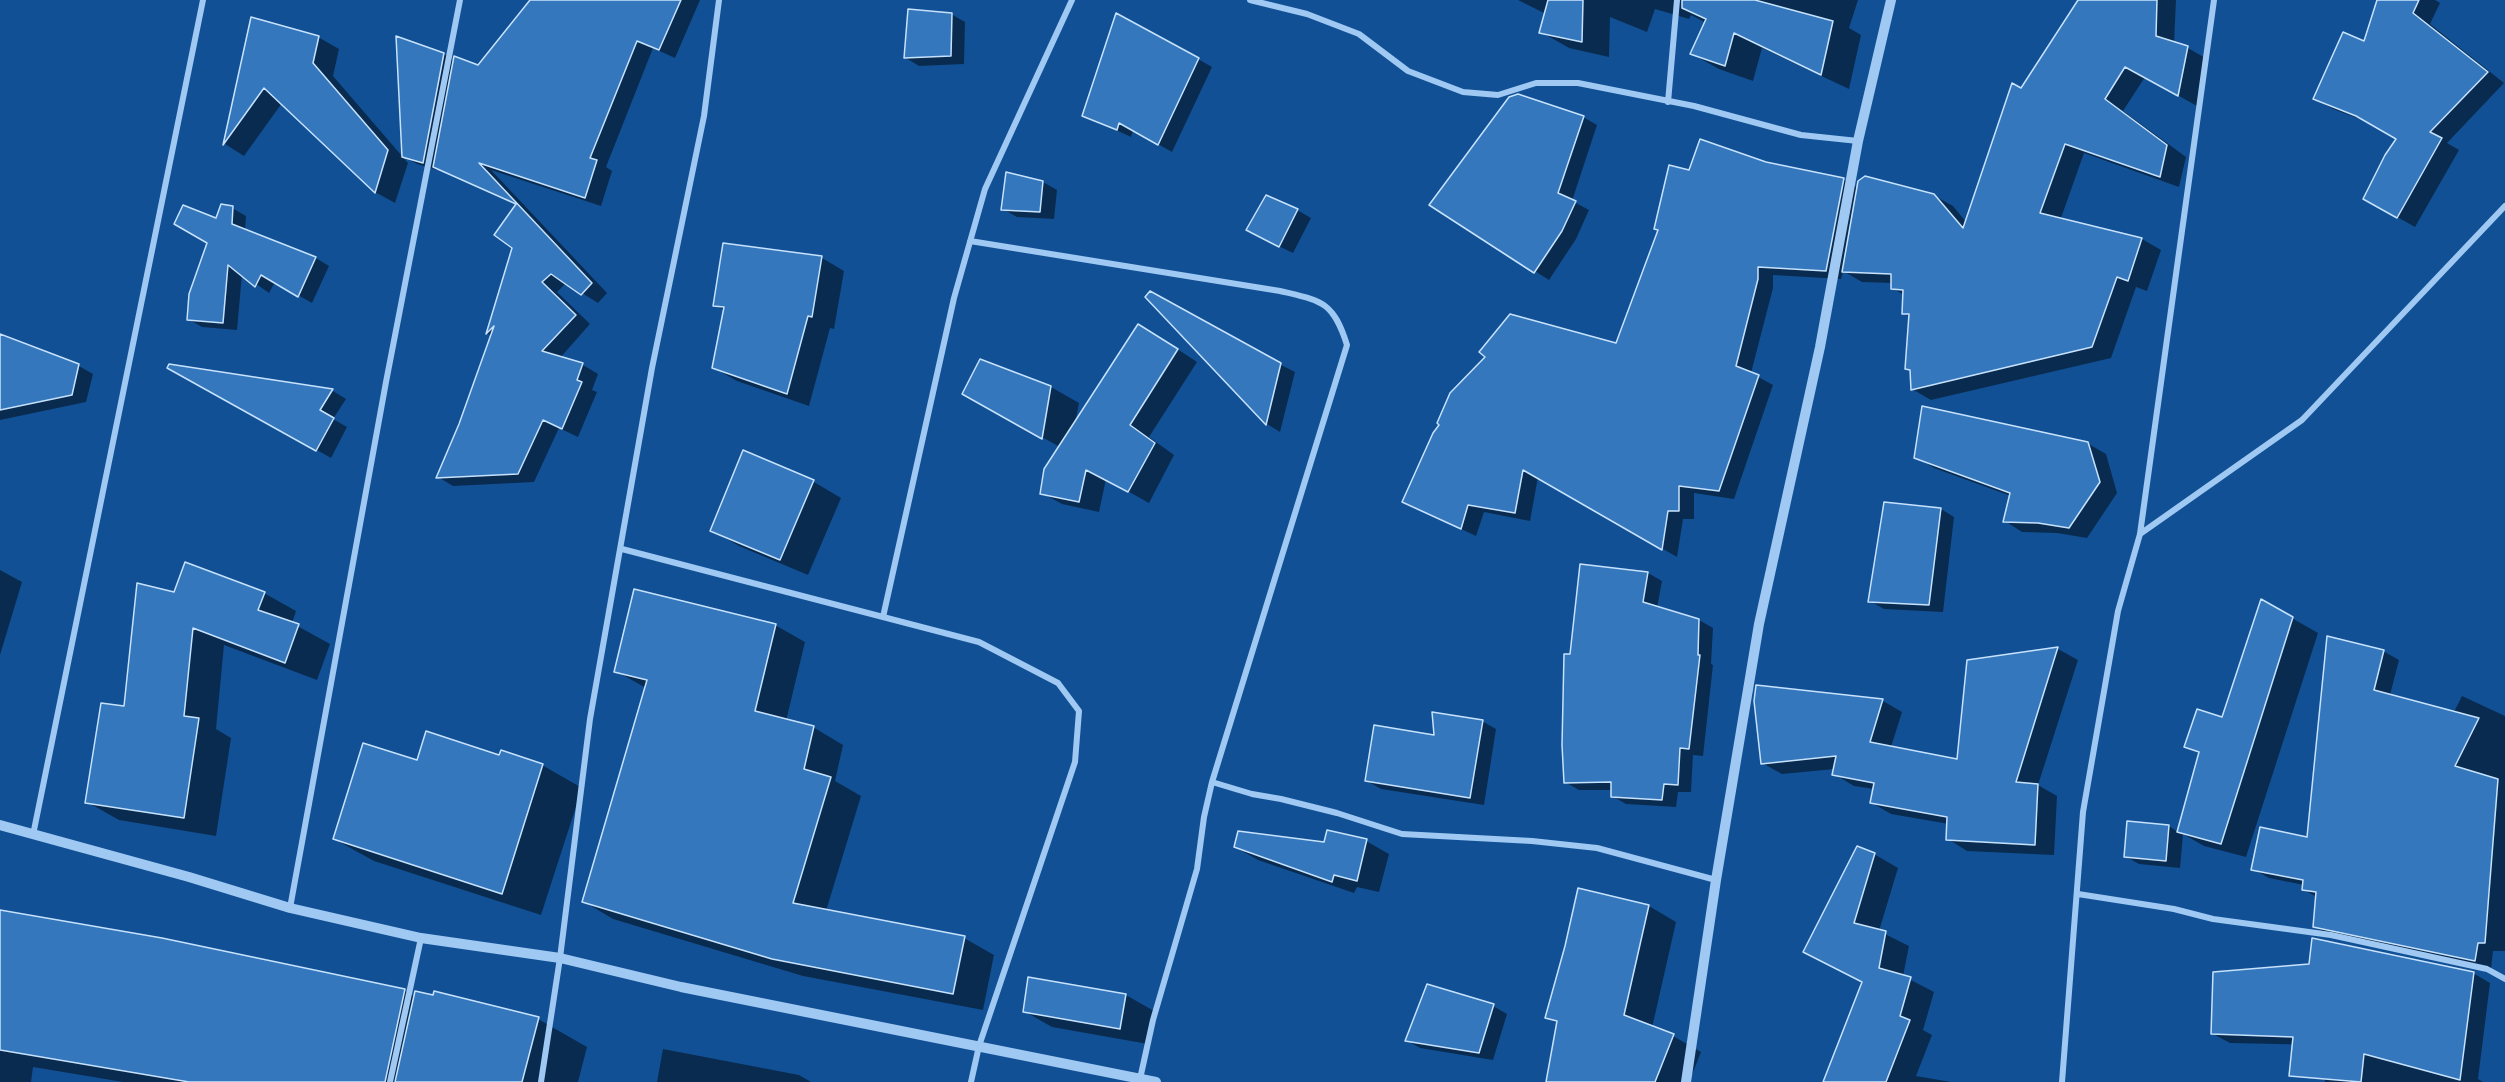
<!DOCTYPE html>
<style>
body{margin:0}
canvas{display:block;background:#115095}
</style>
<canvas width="2505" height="1082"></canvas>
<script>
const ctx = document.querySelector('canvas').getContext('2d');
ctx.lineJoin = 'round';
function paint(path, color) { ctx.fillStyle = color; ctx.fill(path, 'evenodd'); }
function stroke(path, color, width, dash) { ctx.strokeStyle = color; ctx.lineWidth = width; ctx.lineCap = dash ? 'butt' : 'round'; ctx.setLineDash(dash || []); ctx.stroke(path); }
const shadow = new Path2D(`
 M532,0h168l-25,58 -22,-10 -47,119 6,4 -11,35 -110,-36 116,123 -9,10 -32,-20 -9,9 33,32 -30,34 23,7 15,9 -6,16 5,2 -19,45 -19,-9 -25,54 -81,4 -15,-9 23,-53 31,-88 -5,-3 27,-86 3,-42 -80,-37v2l-20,-6 -14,-8 -5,-118 46,16 11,7 24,5z
 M1518,0h340l-9,28 12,7 -12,54 -87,-41 -9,33 -34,-12 -27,-15 14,-31 -15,-8 -2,4 -34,-10 -8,23 -37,-15 -1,40 -40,-9 -28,-16 5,-18z
 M2079,0h97l-2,44 14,4 19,11 -10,47 -52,-29 -22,34 63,46 -7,30 -95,-34 -23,65 81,21 19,11 -14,41 -11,-4 -25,71 -180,42 -19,-11 -1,-18 -4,-3 3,-51 -7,-4 1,-18 -12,-7v-5l-30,-1 -19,-11 -2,8 -68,-4v13l-22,85 22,12 -39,114 -40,-6v26h-11l-6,38 -139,-80 -8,44 -46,-9 -8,24 -72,-34 213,-157 73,-173 75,-9 78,16 15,9 75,7 20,11 13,16 56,-132z
 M2378,0h57l5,3 -10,21 74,59 -57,60 12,7 -44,77 -50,-28 33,-61 -22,-13 -43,-16 -18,-10 50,-56z
 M951,14l14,8 -1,42 -45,2 -13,-8z
 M253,19l65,18 21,12 -6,27 75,87 -13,40 -20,-11 -93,-89 -38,53 -19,-12z
 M1198,59l14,8 -40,85 -39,-22 -2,7 -47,-22z
 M1583,117l14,8 -25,76 17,9 -13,29 -27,41 -118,-75z
 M1043,182l14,8 -3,29 -37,-2 -14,-8z
 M232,208l14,8 -1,15 71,27 13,8 -17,37 -37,-21 -6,11 -27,-19 -5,56 -35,-3 -14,-8 29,-99z
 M1297,210l14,8 -18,35 -31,-15z
 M724,245l98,13 22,13 -10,58 -4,-1 -21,78 -72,-25 -23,-13 10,-58 -9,-5z
 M1147,297l148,75 -15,60 -13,-8z
 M0,336l79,30 14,8 -7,28 -86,18z
 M1159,337l38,25 -48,75 25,18 -25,48 -43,-24 -7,33 -37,-8 -20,-11 18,-46 -69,-38 -10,-48 70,26 28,16 -4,21z
 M170,366l163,25 13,8 -13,20 14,8 -16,31z
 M2087,443l19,11 11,39 -30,45 -30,-5 -35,-1 -17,-11 6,-25 -77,-28 -18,-11z
 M744,452l70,30 27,16 -33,77 -69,-29 -27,-16z
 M1941,509l13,8 -11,95 -59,-3 -14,-8z
 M0,570l22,12 -22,73z
 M1648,573l14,8 -5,27 42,12 14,8 -2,36 2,1 -10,91 -10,-1 -2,37h-13l-2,15 -50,-3 -14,-8v-6h-33l-14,-8 6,-127z
 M175,593h89l32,18 -4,12 38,21 -13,36 -93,-35 -8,84 15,9 -15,98 -97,-16 -32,-18z
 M2262,601l56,32 -72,224 -42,-11 -21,-12 -3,34 -41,-4 -14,-8 44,-30 9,6 22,-78 -14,-8 37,-27z
 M775,625l30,17 -19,79 27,6 30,18 -8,36 26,15 -35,115 138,27 30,17 -11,55 -180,-34 -190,-57 -30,-18 63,-213 -30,-17z
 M2058,649l20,11 -40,125 19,11 -3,59 -87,-4 -19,-12 1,-15 -58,-10 -19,-11 2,-14 -20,-3 -20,-12 1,-5 -53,5 -20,-11 -4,-77 125,15 19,11 -11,35 67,14 10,-99z
 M2383,651l16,9 -9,35 64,17 8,-16 43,20v235h-12l-2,18 -161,-33 -16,-10 3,-29 -13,-7v-5l-35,-7 -16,-9 56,-30z
 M1482,721l14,8 -12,76 -103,-16 -14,-8 69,-44z
 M500,756l42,9 40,23 -41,127 -167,-54 -40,-22 83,-77z
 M1366,841l23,13 -10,38 -22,-5 -3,6 -96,-33 -23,-13z
 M1874,854l24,14 -19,63 30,15 -6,30 31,16 -11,38 9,5 -16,41 35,6h-126l39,-99 -59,-31z
 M1649,906l27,16 -24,106 21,8 28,16 -12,30h-118l-13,-59 -11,-6z
 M0,911l404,79 11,7 123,22 49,28 -9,35h-455l-90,-15 -2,15h-31z
 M2310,965l163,8 17,10 -12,96 5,3h-158l-4,-37 -91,-2 -17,-9z
 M1030,979l96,16 28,16 -6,33 -96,-17 -28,-16z
 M1493,1006l14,8 -14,46 -73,-12 -14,-8z
 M663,1049l136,26 12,7h-154z`);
const building = new Path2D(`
 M530,0h151l-22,50 -22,-9 -47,117 7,2 -12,38 -106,-35 113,120 -11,12 -30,-21 -9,8 34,33 -34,36 41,12 -6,17 5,2 -20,47 -19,-9 -25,54 -82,4 23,-54 35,-98 -8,8 26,-86 -18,-13 22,-31 -83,-37 21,-111 24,9z
 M1548,0h35l-1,42 -43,-9z
 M1682,0h73l78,21 -12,54 -87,-42 -9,33 -35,-12 16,-35 -24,-11z
 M2078,0h79l-1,36 32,10 -10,50 -53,-29 -20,32 62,46 -7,32 -95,-33 -25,69 102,25 -14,43 -11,-4 -25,70 -181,43 -1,-20 -5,-1 4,-55h-7l1,-24 -12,-1v-15l-49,-2 16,-91 7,-5 69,18 29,34 49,-145 9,5z
 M2377,0h42l-6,13 75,59 -58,60 12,6 -45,80 -34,-19 22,-44 11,-16 -40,-23 -43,-17 30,-67 21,9z
 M908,9l44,4 -1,43 -47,2z
 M1116,13l83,45 -41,87 -39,-22 -2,7 -35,-14z
 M251,17l68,19 -6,27 75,87 -13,43 -111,-105 -41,57z
 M396,36l48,17 -21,110 -21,-6z
 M1518,94l66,22 -26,77 18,8 -14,30 -28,42 -105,-68 80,-108z
 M1700,139l66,23 78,16 -18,93 -68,-4v12l-22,87 23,9 -40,116 -40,-5v25h-11l-6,39 -139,-80 -8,43 -47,-8 -7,24 -59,-27 31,-69 6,-8 -2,-2 13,-30 35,-36 -6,-5 31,-38 106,29 42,-113 -4,-1 15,-64 20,5z
 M1006,172l37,9 -3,31 -39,-2z
 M1266,195l32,14 -19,38 -33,-17z
 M221,204l12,2 -1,18 84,33 -18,40 -37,-22 -6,12 -27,-22 -5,58 -36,-3 2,-26 18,-51 -33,-19 9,-19 33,13z
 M723,243l99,13 -10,61 -4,-1 -21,78 -75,-26 12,-61 -11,-1z
 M1150,291l131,72 -15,62 -121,-128z
 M1138,324l40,25 -48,76 25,18 -27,49 -42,-22 -7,32 -39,-8 4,-25z
 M0,334l79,30 -7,31 -72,15z
 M980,359l71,27 -9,53 -80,-45z
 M169,364l164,25 -13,21 14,8 -18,33 -149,-83z
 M1922,406l166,36 12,40 -31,46 -31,-5 -35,-1 7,-29 -96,-35z
 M743,450l71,30 -34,80 -70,-29z
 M1884,502l57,6 -12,97 -61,-3z
 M185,562l80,30 -7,18 41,14 -14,39 -92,-35 -9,88 15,2 -15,100 -99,-15 16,-100 23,3 13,-123 37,9z
 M1580,564l68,8 -5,30 56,17 -1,36h2l-11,94 -9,-1 -2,37 -14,-1 -2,16 -51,-3v-15l-47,1 -2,-38 2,-91h6z
 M634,589l142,35 -21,87 59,15 -10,43 27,8 -38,126 172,33 -12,58 -181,-35 -190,-57 65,-222 -33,-8z
 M2261,599l32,18 -72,227 -44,-12 22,-80 -15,-5 13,-38 25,8z
 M2327,636l57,14 -10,40 105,28 -24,48 43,13 -13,164h-7l-3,18 -162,-34 3,-35 -14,-2 1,-10 -52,-10 9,-43 47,10z
 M2058,647l-42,135 22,2 -3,61 -89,-5 1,-23 -77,-14 4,-20 -42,-8 4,-19 -75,8 -7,-63 2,-16 127,14 -13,43 87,17 10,-99z
 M1432,712l51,8 -13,78 -105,-17 9,-56 60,10z
 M426,731l73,24 2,-5 42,14 -41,130 -169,-55 30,-96 54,17z
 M2127,821l42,4 -3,36 -42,-4z
 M1327,830l40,9 -10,42 -23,-6 -2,7 -98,-35 4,-16 86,11z
 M1857,846l18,7 -21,70 32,8 -7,37 32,9 -11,39 10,4 -24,62h-63l39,-100 -59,-30z
 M1578,888l71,17 -25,110 50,19 -19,48h-109l11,-61 -12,-3 20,-72z
 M0,910l162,28 243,51 -20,93h-196l-189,-32z
 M2312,938l162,34 -14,108 -96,-26 -3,28 -72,-6 4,-39 -82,-3 2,-62 96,-8z
 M1028,977l98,17 -6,35 -97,-17z
 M1427,984l67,20 -15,49 -74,-12z
 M415,991l18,4 1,-4 105,26 -17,65h-127z`);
const minor = new Path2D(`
 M1250,0l57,14 52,20 49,37 55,21 35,3 38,-12h42l116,23 107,29 57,6
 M1668,102l9,-102
 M970,241l310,50c42,10 53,10 67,54l-135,437
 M2140,534l162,-114 203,-214
 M622,549l357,93 79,41 21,28 -4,51 -96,284 -8,36
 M883,617l71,-319 31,-109 87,-189
 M33,835l170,-835
 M2078,894l96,15 39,10 118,16 156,34 18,10
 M290,908l96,-526 74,-382
 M1140,1079l13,-59 44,-151 7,-52 8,-35 40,12 29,5 56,14 65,21 130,7 65,7 119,32
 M390,1082l31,-144
 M541,1082l19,-124 30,-239 62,-351 52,-252 15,-116
 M2062,1082l21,-270 35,-201 22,-77 74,-534`);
const tertiary = new Path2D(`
 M0,825l189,52 101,31 131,30 139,20 121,29 475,95
 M1686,1082l30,-202 43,-256 61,-277 38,-206 33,-141`);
paint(shadow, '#0007');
paint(building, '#3477bc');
stroke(building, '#c7e2fd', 1.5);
stroke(minor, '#9fc9f3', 6);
stroke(tertiary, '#9fc9f3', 10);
</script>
